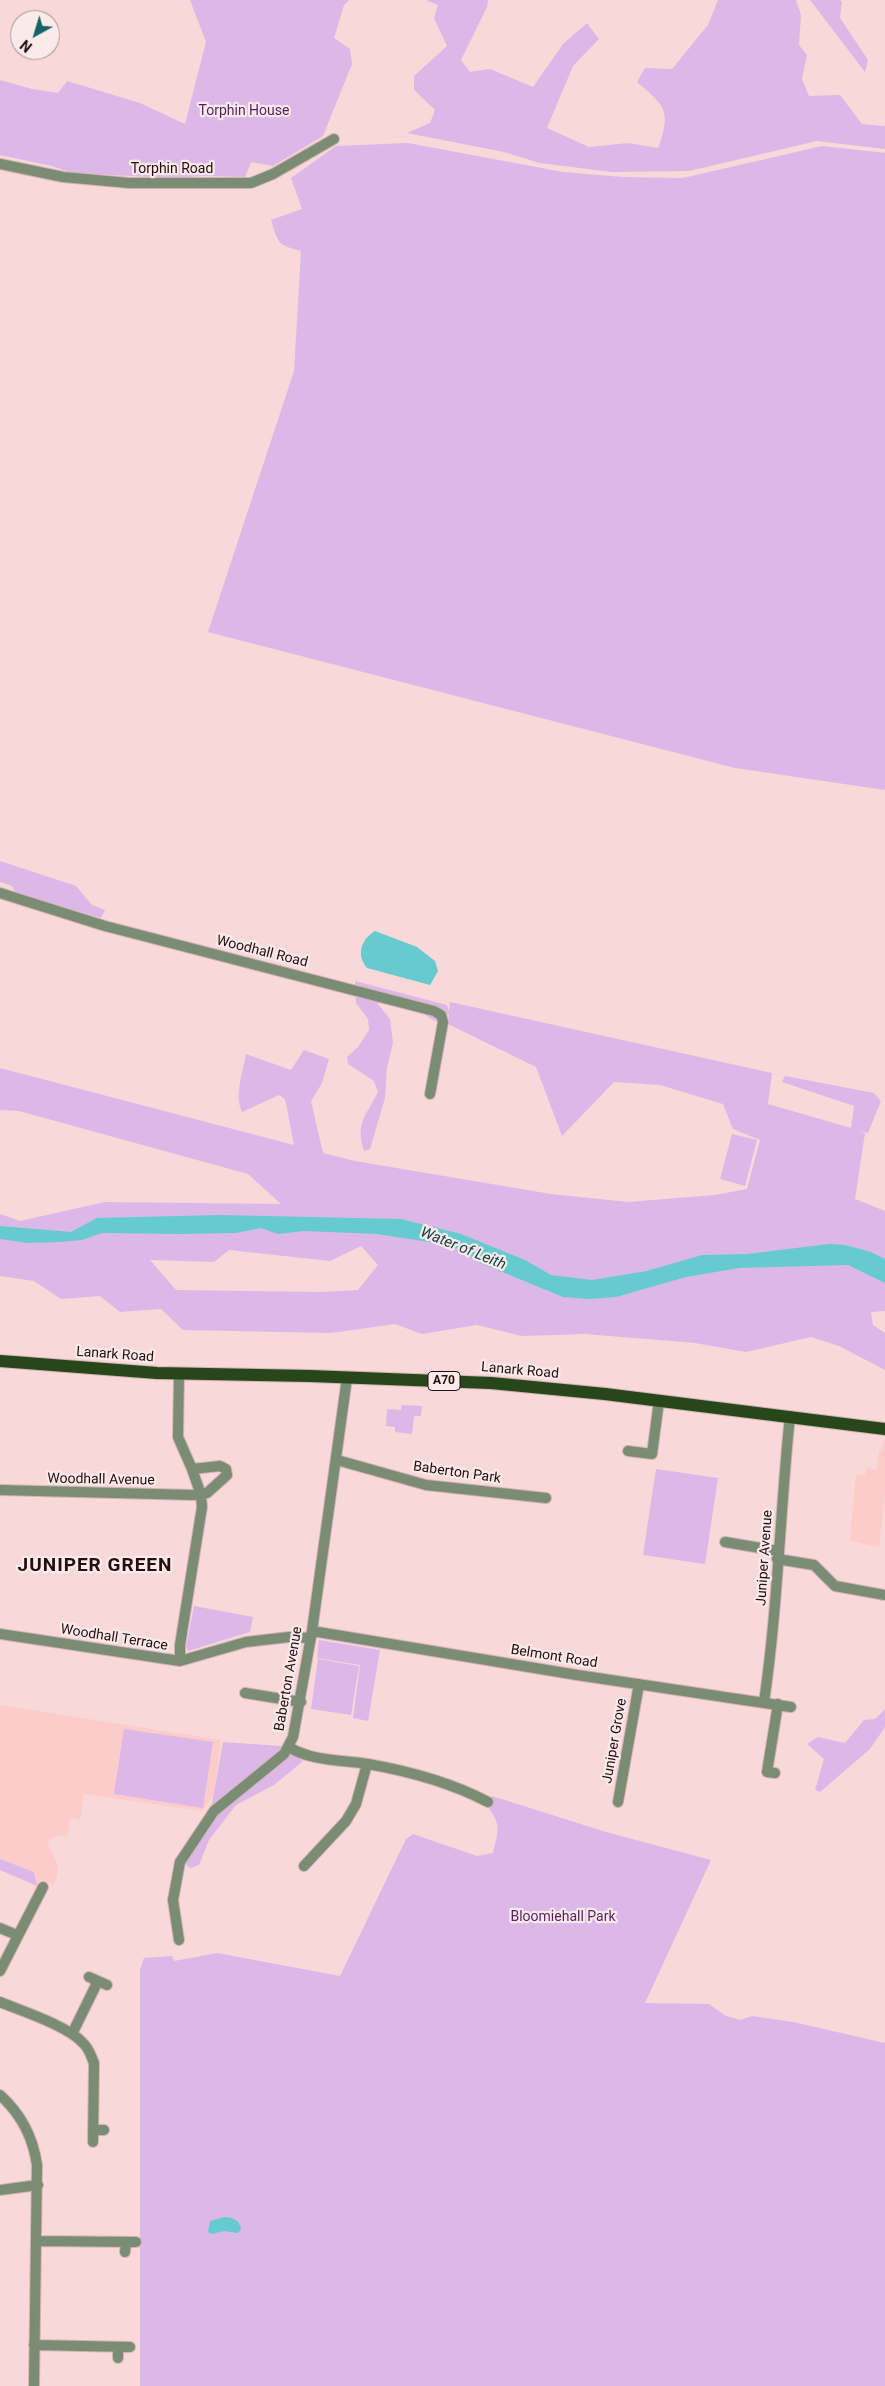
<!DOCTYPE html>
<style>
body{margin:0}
#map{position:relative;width:885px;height:2386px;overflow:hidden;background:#f8d8d8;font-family:Roboto,sans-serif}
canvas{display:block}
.north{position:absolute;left:10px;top:10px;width:50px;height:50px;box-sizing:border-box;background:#faeaea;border:1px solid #a69292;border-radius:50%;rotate:219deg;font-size:14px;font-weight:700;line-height:20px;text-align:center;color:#270d0f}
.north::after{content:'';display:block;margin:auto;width:18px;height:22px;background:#146466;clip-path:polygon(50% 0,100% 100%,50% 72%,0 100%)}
</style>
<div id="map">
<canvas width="885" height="2386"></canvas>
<div class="north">N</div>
</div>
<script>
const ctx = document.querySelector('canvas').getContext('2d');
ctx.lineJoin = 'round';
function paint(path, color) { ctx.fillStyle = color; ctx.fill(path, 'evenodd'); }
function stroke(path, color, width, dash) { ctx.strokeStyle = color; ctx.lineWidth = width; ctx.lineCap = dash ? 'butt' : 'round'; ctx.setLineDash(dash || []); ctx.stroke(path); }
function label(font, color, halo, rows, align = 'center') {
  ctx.font = font + ' Roboto,sans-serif'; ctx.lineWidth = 4.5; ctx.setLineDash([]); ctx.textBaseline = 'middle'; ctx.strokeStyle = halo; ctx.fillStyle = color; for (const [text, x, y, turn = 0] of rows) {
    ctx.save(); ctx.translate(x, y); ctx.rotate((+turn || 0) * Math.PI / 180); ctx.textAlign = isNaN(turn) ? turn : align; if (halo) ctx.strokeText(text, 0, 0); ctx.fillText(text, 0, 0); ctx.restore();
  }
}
const built = new Path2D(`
 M885,1437v56l-6,54 -29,-6 6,-67 9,1 1,-7 11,2 2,-20 3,1z
 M0,1705l221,35 -7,55 -12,16 -118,-17 -4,26 -9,-2 -4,19 -10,-2 -10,7 11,23 -1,12 -4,7 -13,-4 -3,6 -37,-16z`);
const green = new Path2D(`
 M190,0h159l-5,5 -10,33 16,11 2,15 -29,72 -50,30 -22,-4 -6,15 -42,-1 -32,2 -99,-5 -20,-7 -52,-11v-75l32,9 26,4 9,-12 73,22 45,21 21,-82z
 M426,0h62l-1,7 -26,53 9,12 20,-3 43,18 30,-43 24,-21 12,16 -26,27 -26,62 42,19 39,-4 30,5c14,-37 7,-42 -21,-66l8,-14 27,1 36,-44 10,-25h78l5,15 -2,30 8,10 -5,24 7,17 31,-1 22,29 23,2v23l-68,-8 -128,30 -77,1 -72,-9 -36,-11 -97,-19 23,-10 5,-13 -21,-20v-14l33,-30 -13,-28 4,-13z
 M810,0h30l2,2 -2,16 28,42 -3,12z
 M408,143l155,29 59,5 61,1 139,-32 63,7v637l-150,-22 -527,-136 86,-261 7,-120c-24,-7 -22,-6 -30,-31l31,-11 -11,-31 45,-32z
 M0,861l76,25 16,19 13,5 -4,8 -85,-25 -4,-7 -12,-4z
 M355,981l92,24 2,7 1,-10 322,71 -4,31 83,24 3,-22 -72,-24 3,-6 89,17 7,8 -13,32 -9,-3 6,3 -10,66 30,12v100l-14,1 2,13 12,8v37l-46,-24 -28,-9 -65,15 -51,-9 -110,-9 -63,2 -45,-11 -55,9 -27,-10 -64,9 -148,-3 -22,-21 -41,3 -20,-16 -39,3 -27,-18 -34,-5v-62l20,7 85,-19 176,2 -33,-30 -229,-63 -19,-1v-42l294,77 -9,-46 -6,-4 -37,17c-8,-16 1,-41 4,-58l45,16 13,-20 25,9 -7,24 -11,18 12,52 32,8 196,33 77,8 87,-7 32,-6 13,-49 -27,-11 -10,-25 -63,-19 -46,-3 -52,54 -26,-69 -88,-43 1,-10 -14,7 -26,-16 -32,-2 13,16 3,24 -6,24 -2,31 -15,51 -6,2c-9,-28 2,-35 14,-59l-4,-11 -26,-17 -1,-7 11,-10 11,-17 -1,-11 -12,-16zM361,1246l17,19 -20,25 -38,2 -144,-2 -26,-30 64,2 15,-12 101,11z
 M732,1134l25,6 -12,46 -25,-7z
 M402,1405l20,1 -1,10h-7l-2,18 -17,-2v-5l-9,-1 1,-17 14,1z
 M656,1469l62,9 -13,86 -62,-9z
 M194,1606l59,11 -3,15 -62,19 -2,-4z
 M319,1640l61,10 -12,71 -15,-3 7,-53 -43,-7z
 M318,1659l41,7 -8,49 -40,-6z
 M885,1709v18l-15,22 -50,43 -5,-2 9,-31 -17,-15 11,-7 27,6 19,-23 11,-1z
 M124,1729l89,13 -10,66 -89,-14z
 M223,1742l58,4 22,15 -29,24 -38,20 -27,35 -10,25 -9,3 -10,-9 32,-55z
 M492,1796l114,36 105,28 -66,143 64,1 17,12 8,2 6,2 12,-4 41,6 92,21v343h-745v-417l4,-11 28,-2 2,5 43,-8 123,23 66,-137 7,-5 64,22 16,-3c5,-21 9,-29 -6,-47z
 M0,1859l34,13 3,14 -37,-16z`);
const water = new Path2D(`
 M375,931l42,16 18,14 3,10 -8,14 -63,-17c-11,-14 -6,-28 8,-37z
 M220,1215l181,4 60,15 64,26 26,15 41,5 55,-9 55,-16 45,-1 82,-10 16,1 26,7 14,7v24l-37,-18 -109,3 -53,9 -70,20 -27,2 -26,-2 -85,-35 -13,-11 -23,-7 -65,-10 -73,-3 -26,3 -17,-6 -25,5 -59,1 -75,-1 -20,7 -22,2 -32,1 -28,-4v-13l71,6 26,-14z
 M225,2217c9,1 15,3 16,13l-4,3 -13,-2 -12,3 -4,-2 2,-11z`);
const minor = new Path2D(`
 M0,164l63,13 66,6h122l22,-9 61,-35
 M0,893l105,33 329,85 7,4 2,7 -13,72
 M179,1373l-1,64 14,32 9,26 1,12 -22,138v16
 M628,1451l24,3 7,-53
 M337,1460l89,25 120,13
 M0,1490l193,5 14,-2 20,-18 -1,-6 -6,-3 -28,3
 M725,1542l53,9
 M777,1559l37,6 21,21 50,9
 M312,1631l265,44 214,32
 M0,1634l180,27 66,-19 43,-5 22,1
 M245,1693l56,9
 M764,1702c14,-95 16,-191 26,-286
 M289,1747c21,14 54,13 79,17 40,7 84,19 120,38
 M775,1773l-8,-1 11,-68
 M618,1802l21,-118
 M304,1866l42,-45 10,-17 11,-40
 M0,1928l17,7
 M179,1940l-6,-40 7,-38 34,-51 70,-57 9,-17 19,-106 35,-253
 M0,1971l43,-84
 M89,1977l18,8
 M0,2002c22,9 68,24 83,41 6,5 8,13 11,20l-1,79
 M72,2034l26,-53
 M0,2095c21,19 33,42 37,70l-3,221
 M93,2130h11
 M0,2190l38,-5
 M37,2241l99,1
 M125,2252l1,-10
 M34,2345l96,2
 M118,2358v-11`);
const primary = new Path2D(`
 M0,1361l157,12 153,3 181,7 114,11 280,35`);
const shields = [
 [444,1381,32]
];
const shieldNames = [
 ["A70",444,1381]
];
const parkNames = [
 ["Torphin House",244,111],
 ["Bloomiehall Park",563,1917]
];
const streetNames = [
 ["Torphin Road",172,169],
 ["Woodhall Road",262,952,14],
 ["Lanark Road",115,1355,4],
 ["Lanark Road",520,1371,5],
 ["Baberton Park",457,1473,8],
 ["Woodhall Avenue",101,1480,1],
 ["Juniper Avenue",765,1558,-86],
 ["Woodhall Terrace",114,1638,9],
 ["Belmont Road",554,1657,9],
 ["Baberton Avenue",289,1679,-80],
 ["Juniper Grove",615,1741,-80]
];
const waterNames = [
 ["Water of Leith",463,1249,22]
];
const districtNames = [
 ["JUNIPER GREEN",95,1566]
];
paint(built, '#fecbcb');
paint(green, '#dbb8e7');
paint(water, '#66cbce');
stroke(minor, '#d2b3b4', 12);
stroke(primary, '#d2b3b4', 14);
stroke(minor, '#7a8d74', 10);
stroke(primary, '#27471b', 12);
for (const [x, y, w] of shields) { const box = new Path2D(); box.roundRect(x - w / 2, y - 9.5, w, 19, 4); ctx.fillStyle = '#faeaea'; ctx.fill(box); stroke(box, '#270d0f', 1); }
label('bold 12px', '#270d0f', null, shieldNames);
label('14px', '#551f64', '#faeaea', parkNames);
label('14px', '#270d0f', '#faeaea', streetNames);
label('italic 15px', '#114142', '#faeaea', waterNames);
ctx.letterSpacing = '1px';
label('bold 19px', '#270d0f', '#faeaea', districtNames);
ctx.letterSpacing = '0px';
</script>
